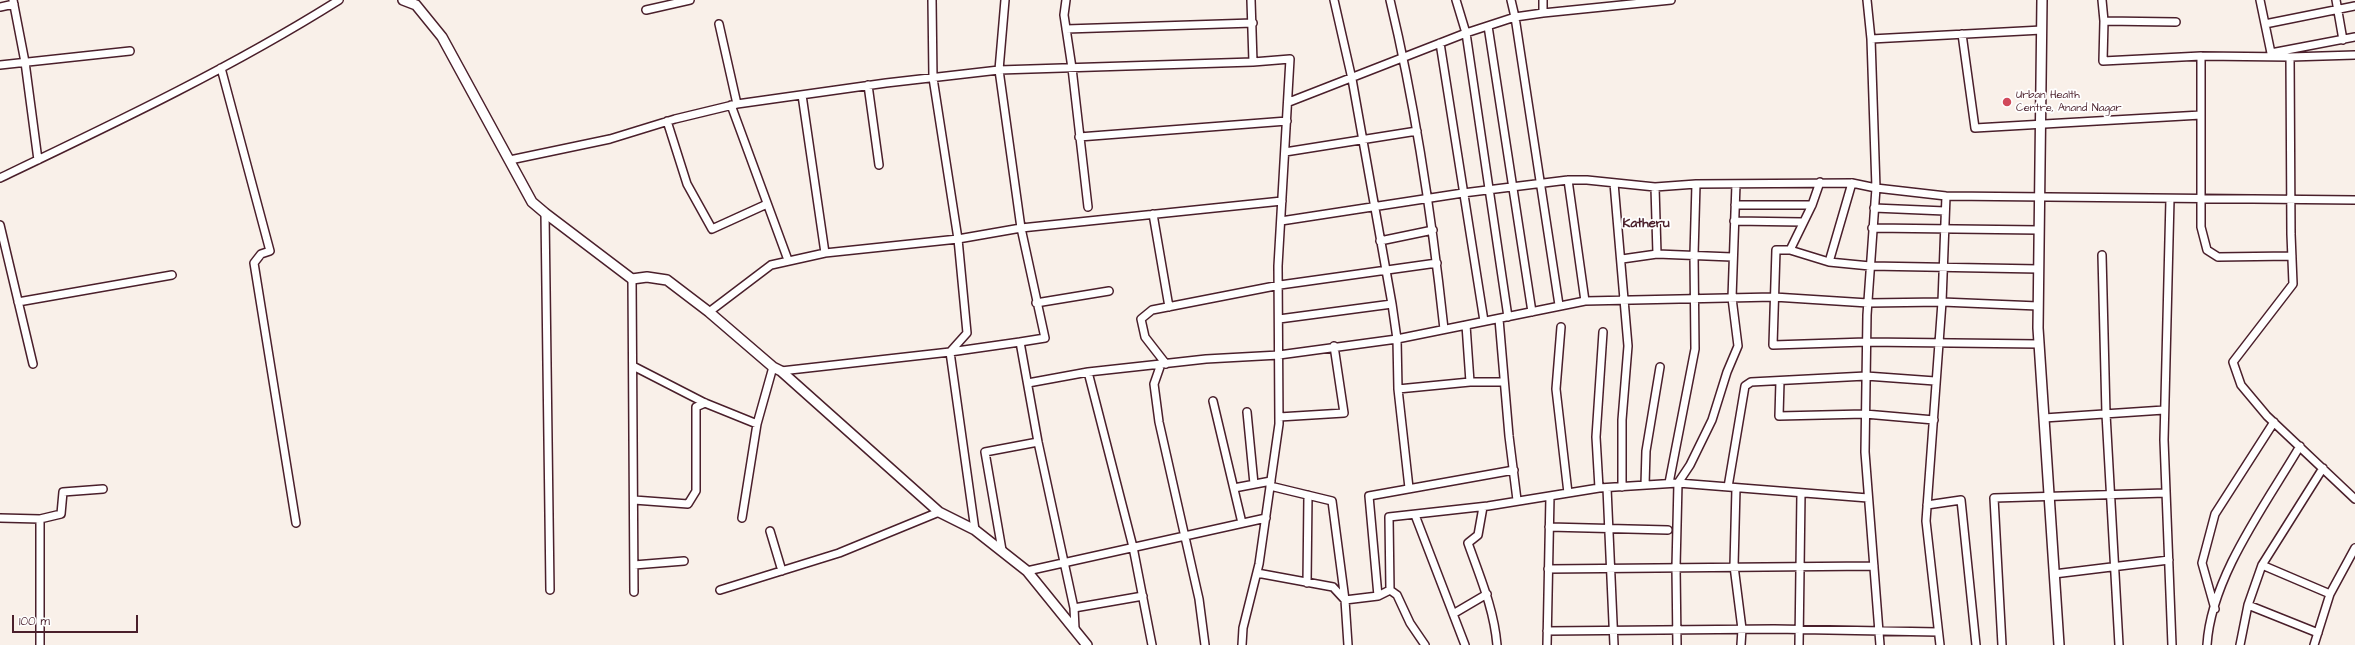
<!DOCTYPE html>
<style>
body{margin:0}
#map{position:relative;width:2355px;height:645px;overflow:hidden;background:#f9f0e9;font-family:"Architects Daughter",sans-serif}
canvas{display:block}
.scale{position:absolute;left:12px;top:615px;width:126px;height:18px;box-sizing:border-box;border:2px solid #4a1f2b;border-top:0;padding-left:5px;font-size:12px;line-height:14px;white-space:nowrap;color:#4a1f2b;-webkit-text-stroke:3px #fff;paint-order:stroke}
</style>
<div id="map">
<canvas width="2355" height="645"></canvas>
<div class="scale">100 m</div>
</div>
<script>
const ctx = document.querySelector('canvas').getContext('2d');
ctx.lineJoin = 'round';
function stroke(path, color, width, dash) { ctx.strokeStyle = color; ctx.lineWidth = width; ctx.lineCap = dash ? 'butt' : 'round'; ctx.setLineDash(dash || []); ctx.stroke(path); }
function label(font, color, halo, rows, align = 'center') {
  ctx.font = font + ' "Architects Daughter",sans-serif'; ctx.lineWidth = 3.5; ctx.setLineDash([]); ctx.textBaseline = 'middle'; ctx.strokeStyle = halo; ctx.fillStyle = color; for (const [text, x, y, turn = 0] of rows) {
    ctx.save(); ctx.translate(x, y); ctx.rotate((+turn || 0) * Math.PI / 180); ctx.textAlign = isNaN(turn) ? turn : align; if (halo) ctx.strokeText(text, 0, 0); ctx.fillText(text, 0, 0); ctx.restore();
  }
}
const street = new Path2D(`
 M13,0l12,62 13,98
 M1005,0l-6,70 22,158 24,110 -25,4
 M1066,0l-2,15 8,53 16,139
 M1251,0l2,62
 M1334,0l18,79 40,225 5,35 1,50 72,-7h34
 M1390,0c26,108 42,218 54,329
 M1456,0l10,33 42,284
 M1511,0l4,17 44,288
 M1543,0v13l128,-13
 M1867,0l4,39 5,149 -9,127 -2,137 15,193
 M2102,0l2,21 -1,40 98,-5v171l6,23 11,7 74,-1
 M2260,0l11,53 84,-16
 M2336,0l7,40
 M0,7l14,-3
 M646,10l44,-10
 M2104,21l72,1
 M719,24l18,80
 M2265,24l90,-18
 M1488,26l44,286
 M1066,29l187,-6
 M1962,34l13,94 226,-13
 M1871,39l171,-9
 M1440,43l44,278
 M2201,56l89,1 65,-2
 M2290,57l1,177 2,50 -60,78 8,23 26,31 88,83
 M0,65l130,-14
 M221,68l49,183 -9,3 -7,9 42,260
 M868,85l11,80
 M802,95l23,158
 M1289,102l177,-69 49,-16 28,-4
 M731,105l57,155
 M667,121l20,63 25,45 55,-25
 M1079,137l208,-16
 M1285,152l132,-21
 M510,160l100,-21 65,-20 62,-15 149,-21 113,-13 254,-8 37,-3 -12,207 1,158 -20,140 -16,64 -1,17
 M0,178c115,-55 231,-110 339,-178
 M1568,180l17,121
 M1820,182l-8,23 -22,45h-14l-3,95 93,-3 173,2
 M1614,183l14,163 -6,74v67
 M1655,187l2,67
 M2170,199l-6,241 8,205
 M1735,205h77
 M1874,208l71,3
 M545,213l5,377
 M1153,214l16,93
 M1281,221l182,-28 105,-13h19l68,7 41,-3 156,-1 24,5 70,8 409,4
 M1734,221l68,1
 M0,225l33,139
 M1872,228l167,2
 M1380,241l53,-11
 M1790,250l39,12 41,4 169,3
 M2102,255l4,159 13,231
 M1622,259l35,-5 75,3
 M1829,262l23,-79
 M632,279l2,313
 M18,302l154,-27
 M1036,303l73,-12
 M709,312l62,-47 54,-12 133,-14 -25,-161 -1,-78
 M1279,319l113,-15
 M1499,319l10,117 8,64
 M1466,325l4,57
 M1561,327l-5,62 12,104
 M1166,364l-21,-27 -4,-18 11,-9 128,-25 157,-22
 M633,366l72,37 52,21 16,-57
 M781,371l169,-19 25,178
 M1088,372l73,-8
 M1780,381l-1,35 86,-2 69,6
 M1028,383l60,-11 45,175 19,98
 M1398,389l11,99
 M1213,401l29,122
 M1247,412l7,72
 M1279,417l65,-4 -10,-67
 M2044,418l120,-8
 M1669,483l26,-134 -1,-94 2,-71
 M1645,485l1,-34 14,-84
 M1270,486l62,15 13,99 3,45
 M1728,487l17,-101 6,-4 115,-6 69,5
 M1234,488l37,-7
 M1599,488l-3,-51 7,-105
 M1607,488l7,157
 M1736,488l-2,78 8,63 -1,16
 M634,500l54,4 8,-13v-84l9,-4
 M1927,505l34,-5 15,145
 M1483,507l-5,28 -10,8c12,34 26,66 29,102
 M1415,515l50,130
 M0,518l40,1 21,-5 2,-22 40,-3
 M742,518l15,-94
 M1549,527l119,3
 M770,531l12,40
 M1002,550l-17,-98 53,-10
 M634,565l50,-4
 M2262,565l68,29
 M1548,569l326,-3
 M1027,571l239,-53
 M1257,573l76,14 12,13 33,-4 12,-6
 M2054,574l115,-14
 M1307,583l1,-88
 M720,590l119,-37 100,-41
 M1378,596l-9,-100 145,-26
 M2248,605l70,28
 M1074,608l69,-12
 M2215,609l-13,-46 13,-49 59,-92
 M1453,614l34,-20
 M1075,629l-1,-21 -36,-166 -18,-100 -70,10 17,-19 -9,-94 63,-11 261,-27
 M1547,631l227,-2 164,3
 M40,645v-126
 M1205,645l-6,-46 -40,-177 -5,-38 7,-20 45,-5 73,-4 118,-16 188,-38 189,-4 94,6 74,-1 96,4
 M1425,645l-15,-22 -13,-28 -7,-5 -1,-73 99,-11 111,-18 79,-5 190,15
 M1547,645l3,-149
 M1677,645l-1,-78 2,-84 12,-18 22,-45 15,-48 11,-26 -6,-48 4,-114
 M1799,645l2,-152
 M1940,645l-14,-124 16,-219 4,-106
 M2002,645l-8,-147 172,-5
 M2207,645c4,-68 59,-141 93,-199
 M2240,645l8,-40 14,-40 61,-97
 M2314,645l16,-51 25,-46`);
const secondary = new Path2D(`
 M403,0l13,5 26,32 90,165 13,11 87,66 15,-2 20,3 42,32 64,55 8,4 158,141 36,18 52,41 60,74
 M2042,0l-4,328 21,317`);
const markers = [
 [2007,102,5,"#d1495b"]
];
const poiNames = [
 ["Urban Health",2016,96],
 ["Centre, Anand Nagar",2016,109]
];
const quarterNames = [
 ["Katheru",1646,224]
];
stroke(street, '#4a1f2b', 10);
stroke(secondary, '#4a1f2b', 12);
stroke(street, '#fff', 7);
stroke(secondary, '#fff', 9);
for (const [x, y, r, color] of markers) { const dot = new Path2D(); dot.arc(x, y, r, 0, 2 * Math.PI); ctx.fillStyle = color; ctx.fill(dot); stroke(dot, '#fff', 1.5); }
label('11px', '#4a1f2b', '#fff', poiNames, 'left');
label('bold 13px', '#4a1f2b', '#fff', quarterNames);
</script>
